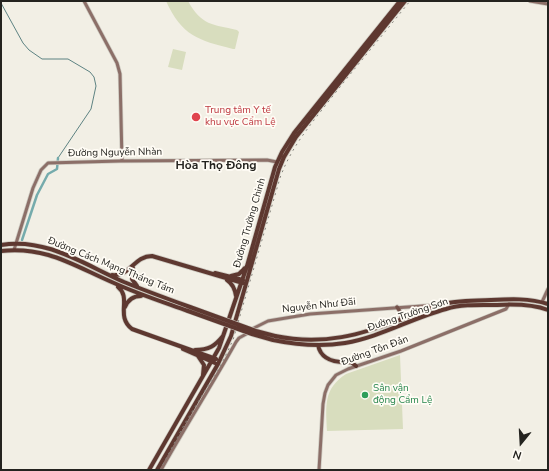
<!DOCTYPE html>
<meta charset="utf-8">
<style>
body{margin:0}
#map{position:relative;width:549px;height:471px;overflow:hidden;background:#f2efe5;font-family:"Nunito Sans",sans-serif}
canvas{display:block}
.frame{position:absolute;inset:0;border:2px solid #24231f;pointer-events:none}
.north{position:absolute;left:501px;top:423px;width:40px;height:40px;-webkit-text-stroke:3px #fffcf5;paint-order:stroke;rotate:198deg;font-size:11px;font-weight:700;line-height:16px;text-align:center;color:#24231f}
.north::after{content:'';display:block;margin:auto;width:14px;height:18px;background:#24231f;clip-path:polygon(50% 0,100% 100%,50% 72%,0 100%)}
</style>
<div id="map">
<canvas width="549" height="471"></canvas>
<div class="frame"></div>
<div class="north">N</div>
</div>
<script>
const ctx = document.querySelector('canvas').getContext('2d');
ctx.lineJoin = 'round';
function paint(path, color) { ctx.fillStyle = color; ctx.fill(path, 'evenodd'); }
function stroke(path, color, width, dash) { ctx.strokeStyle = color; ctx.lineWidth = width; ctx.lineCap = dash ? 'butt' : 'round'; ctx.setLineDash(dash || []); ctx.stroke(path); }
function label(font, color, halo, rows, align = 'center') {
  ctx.font = font + ' "Nunito Sans",sans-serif'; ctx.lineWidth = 3.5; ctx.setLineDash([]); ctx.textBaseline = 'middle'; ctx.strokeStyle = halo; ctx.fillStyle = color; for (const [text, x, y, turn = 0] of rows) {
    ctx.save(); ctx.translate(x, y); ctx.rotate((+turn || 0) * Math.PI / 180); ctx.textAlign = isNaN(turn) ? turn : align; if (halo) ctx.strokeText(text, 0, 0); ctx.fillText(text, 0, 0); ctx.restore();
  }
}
const green = new Path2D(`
 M166,1h22c14,25 24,23 49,29l2,2 -4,17h-2c-35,-9 -51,-13 -67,-48z
 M173,49l13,3 -4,18 -14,-3z
 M400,355l3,74 -76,2c-1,-25 -4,-42 19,-57z`);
const stream = new Path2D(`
 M1,3l22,40 6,7 13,9h26l22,13 4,5 2,9 -5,23 -33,49`);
const canal = new Path2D(`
 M22,240l15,-45 11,-21 9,-5 1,-11`);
const secondary = new Path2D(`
 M84,1l33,62 3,11 2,87
 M530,1l18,3
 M14,250l19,-62 8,-18 7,-7 72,-2 147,-1 10,2
 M542,302l6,-13
 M252,329l16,-8 42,-7 126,-9
 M161,470c24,-43 51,-85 75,-128l3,-4 9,-5
 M319,470l4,-66 2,-11 3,-8 8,-10 12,-6 53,-18 105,-42 3,-5`);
const primary = new Path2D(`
 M397,307l4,6v7`);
const highway = new Path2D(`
 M1,245c45,-8 84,20 123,37 22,9 44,17 66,25
 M1,251c46,-5 73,15 113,32 24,11 49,19 74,28
 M133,268l-1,11 5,7
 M215,273l28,7
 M112,275c18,2 22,-19 40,-19l91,27
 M231,276l8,-2 6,-6
 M227,280c6,4 8,9 9,16
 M118,287c14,11 -3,29 14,42l84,30
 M125,307c3,-7 8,-11 16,-11
 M275,336c48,10 86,-1 130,-18 12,-4 23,-10 34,-13 17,-5 34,-4 52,-5 19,-1 38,-2 57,4
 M273,340c24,5 48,7 72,3 35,-6 67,-25 101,-34 16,-5 34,-4 51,-4 17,-1 35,-1 51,5
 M318,345c3,16 19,18 33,17l5,4
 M183,349l32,14
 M195,350c14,0 20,-4 28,-14
 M198,356l6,9 -1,10
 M149,470l70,-122 28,-82 28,-99 7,-15 12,-19 106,-132
 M157,470l61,-106 13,-28 48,-167 5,-12 12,-20 109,-136`);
const rail = new Path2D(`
 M160,470l24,-45 39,-64 10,-21 47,-162c10,-28 27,-49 45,-72 28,-36 57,-70 85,-105`);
const highwayBridge = new Path2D(`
 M190,307l66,24 19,5
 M188,311l64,23 21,6`);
const markers = [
 [196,117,5,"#e0444e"],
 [365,395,4,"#2e9e5b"]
];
const healthNames = [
 ["Trung tâm Y tế",205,111],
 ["khu vực Cẩm Lệ",205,123]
];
const streetNames = [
 ["Đường Nguyễn Nhàn",115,153,-1],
 ["Đường Trường Chinh",250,223,-74],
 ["Đường Cách Mạng Tháng Tám",111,266,22],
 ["Nguyễn Như Đãi",319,306,-6],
 ["Đường Trường Sơn",408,315,-19],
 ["Đường Tôn Đản",375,351,-20]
];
const leisureNames = [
 ["Sân vận",373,389],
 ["động Cẩm Lệ",373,401]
];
const quarterNames = [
 ["Hòa Thọ Đông",216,166]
];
paint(green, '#d8ddbe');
stroke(stream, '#5d8282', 1);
stroke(canal, '#75abac', 2.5);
stroke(secondary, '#cdcac1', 4.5);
stroke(primary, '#cdcac1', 5);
stroke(highway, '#cdcac1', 5.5);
stroke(secondary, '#8c6f68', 3);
stroke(primary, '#745149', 3.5);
stroke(highway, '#5e3830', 4);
stroke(rail, '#86847d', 1, [2, 4]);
stroke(highwayBridge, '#cdcac1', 5.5, []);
stroke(highwayBridge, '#5e3830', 4);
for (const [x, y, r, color] of markers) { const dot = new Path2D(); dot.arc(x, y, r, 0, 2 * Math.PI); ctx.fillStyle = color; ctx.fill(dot); stroke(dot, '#fffcf5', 1.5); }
label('10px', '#be3a42', '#fffcf5', healthNames, 'left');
label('10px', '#24231f', '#fffcf5', streetNames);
label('10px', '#27864d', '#fffcf5', leisureNames, 'left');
label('bold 12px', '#24231f', '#fffcf5', quarterNames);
</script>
